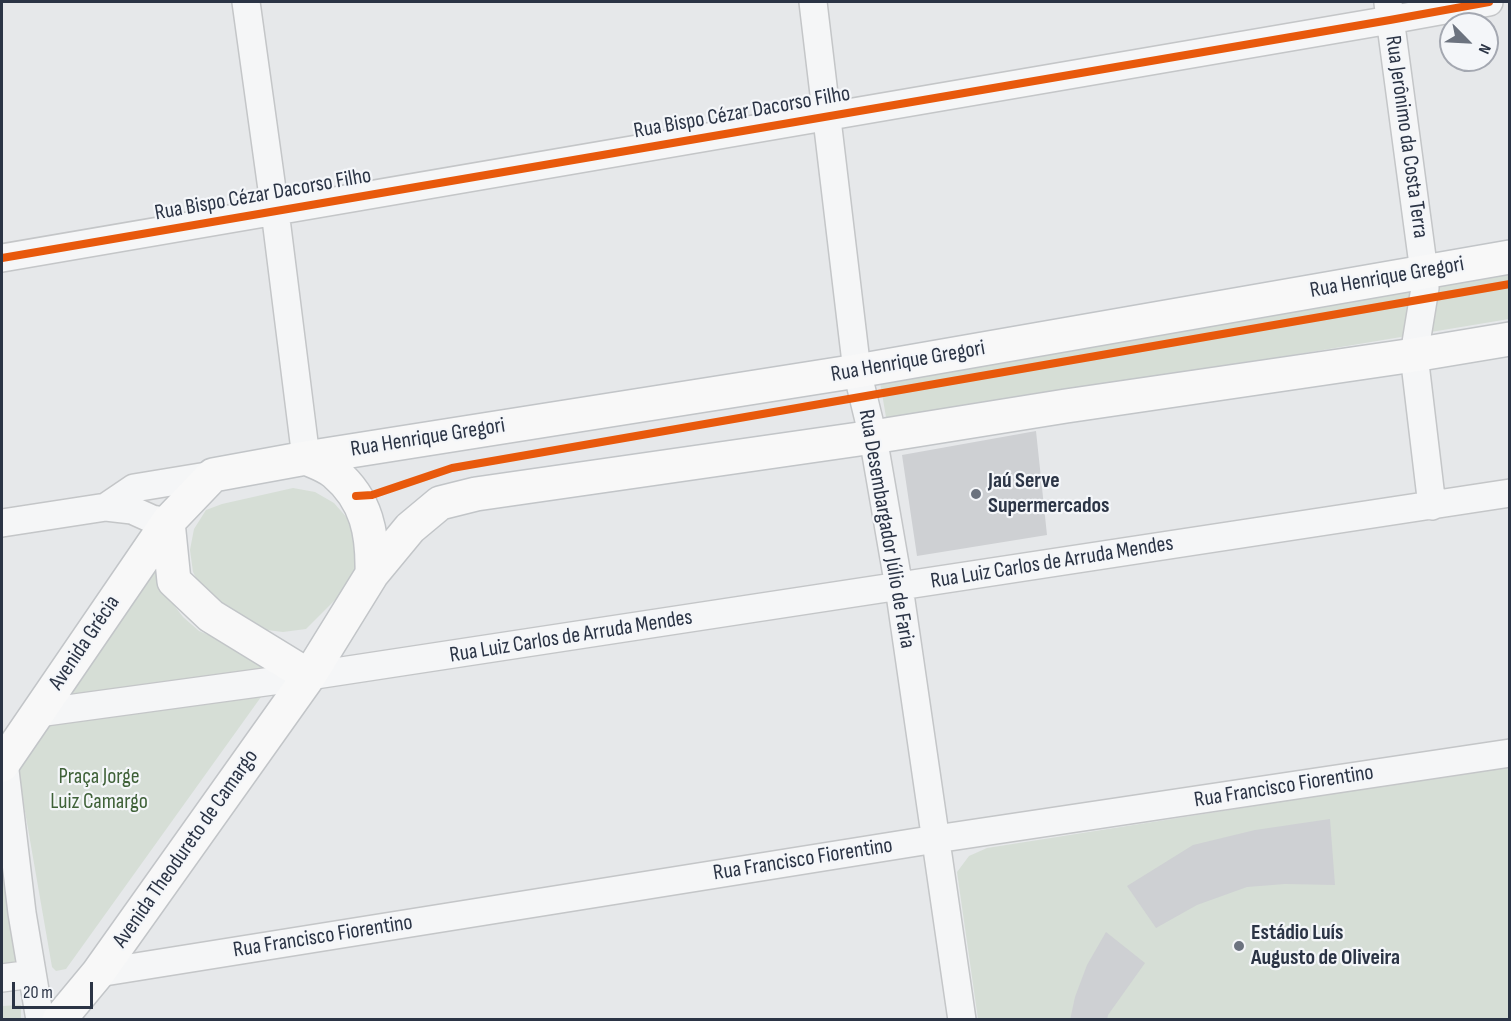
<!DOCTYPE html>
<meta charset="utf-8">
<style>
body{margin:0}
#map{position:relative;width:1511px;height:1021px;overflow:hidden;background:#e6e8ea;font-family:"Sofia Sans Condensed",sans-serif}
canvas{display:block}
.frame{position:absolute;inset:0;border:3px solid #2b3445;pointer-events:none}
.north{position:absolute;left:1439px;top:12px;width:60px;height:60px;box-sizing:border-box;background:#f4f6f9;border:2px solid #a4a8b1;border-radius:50%;rotate:114deg;font-size:16px;font-weight:700;line-height:24px;text-align:center;color:#2b3445}
.north::after{content:'';display:block;margin:auto;width:21px;height:27px;background:#6c737f;clip-path:polygon(50% 0,100% 100%,50% 72%,0 100%)}
.scale{position:absolute;left:12px;top:982px;width:81px;height:27px;box-sizing:border-box;border:3px solid #2b3445;border-top:0;padding-left:8px;font-size:18px;line-height:21px;white-space:nowrap;color:#2b3445;-webkit-text-stroke:4px #f4f6f9;paint-order:stroke}
</style>
<div id="map">
<canvas width="1511" height="1021"></canvas>
<div class="frame"></div>
<div class="north">N</div>
<div class="scale">20 m</div>
</div>
<script>
const ctx = document.querySelector('canvas').getContext('2d');
ctx.lineJoin = 'round';
function paint(path, color) { ctx.fillStyle = color; ctx.fill(path, 'evenodd'); }
function stroke(path, color, width, dash) { ctx.strokeStyle = color; ctx.lineWidth = width; ctx.lineCap = dash ? 'butt' : 'round'; ctx.setLineDash(dash || []); ctx.stroke(path); }
function label(font, color, halo, rows, align = 'center') {
  ctx.font = font + ' "Sofia Sans Condensed",sans-serif'; ctx.lineWidth = 4.5; ctx.setLineDash([]); ctx.textBaseline = 'middle'; ctx.strokeStyle = halo; ctx.fillStyle = color; for (const [text, x, y, turn = 0] of rows) {
    ctx.save(); ctx.translate(x, y); ctx.rotate((+turn || 0) * Math.PI / 180); ctx.textAlign = isNaN(turn) ? turn : align; if (halo) ctx.strokeText(text, 0, 0); ctx.fillText(text, 0, 0); ctx.restore();
  }
}
const green = new Path2D(`
 M1509,254v65l-618,103 -5,-5 -11,-64z
 M293,488l22,4 19,11 15,17 7,21v22l-3,11 -11,19 -36,36 -23,3 -24,-3 -56,-37 -10,-20 -3,-22 4,-21 12,-19 16,-6z
 M160,558l10,42 13,17 16,14 22,9 54,28 -214,35z
 M266,690l-200,279 -10,2 -4,-4 -34,-196 2,-12 26,-39z
 M1509,766v253h-531l-21,-147 12,-16 18,-8z
 M2,838l15,126 -15,7z
 M21,1005v14h-19v-13z`);
const building = new Path2D(`
 M1036,431l11,104 -130,21 -15,-101z
 M1330,819l5,66 -50,-1 -38,3 -50,18 -41,23 -29,-42 66,-41 62,-15z
 M1106,932l39,31 -37,52 -1,5h-37l5,-23 12,-32z`);
const minor = new Path2D(`
 M246,2l29,209 31,247
 M813,2l44,369 16,66 26,150 63,433
 M1388,3l36,269 1,16 -11,67 18,151
 M2,258l1388,-238 99,-18
 M106,507l28,-19 79,-13
 M2,523l104,-16 26,3 20,9 16,3
 M38,713l271,-37 1201,-183
 M4,762l18,151 18,107
 M98,973l838,-134 574,-86
 M2,978l30,-4`);
const major = new Path2D(`
 M306,458c9,4 21,8 29,15 32,27 38,61 37,101
 M168,522l6,59 37,35 98,60
 M2,765l166,-243 45,-47 93,-17 551,-87 653,-114
 M59,1020l39,-47 211,-297 63,-102 38,-46 30,-25 36,-9 397,-57 193,-31 348,-51 96,-16`);
const cycleway = new Path2D(`
 M2,258l1388,-238 99,-18
 M356,496l16,-1 80,-27 1058,-184`);
const markers = [
 [976,494,6,"#6c737f"],
 [1239,946,6,"#6c737f"]
];
const streetNames = [
 ["Rua Bispo Cézar Dacorso Filho",742,113,-10],
 ["Rua Jerônimo da Costa Terra",1406,137,82],
 ["Rua Bispo Cézar Dacorso Filho",263,195,-10],
 ["Rua Henrique Gregori",1387,278,-10],
 ["Rua Henrique Gregori",908,362,-10],
 ["Rua Henrique Gregori",428,438,-9],
 ["Rua Desembargador Júlio de Faria",886,529,80],
 ["Rua Luiz Carlos de Arruda Mendes",1052,563,-9],
 ["Rua Luiz Carlos de Arruda Mendes",571,637,-9],
 ["Avenida Grécia",85,643,-56],
 ["Rua Francisco Fiorentino",1284,787,-9],
 ["Avenida Theodureto de Camargo",186,849,-55],
 ["Rua Francisco Fiorentino",803,860,-9],
 ["Rua Francisco Fiorentino",323,937,-9]
];
const poiNames = [
 ["Jaú Serve",988,481],
 ["Supermercados",988,506],
 ["Estádio Luís",1251,933],
 ["Augusto de Oliveira",1251,958]
];
const parkNames = [
 ["Praça Jorge",99,777],
 ["Luiz Camargo",99,802]
];
paint(green, '#d6ded6');
paint(building, '#ced0d3');
stroke(minor, '#c4c6c8', 30);
stroke(major, '#c2c5c8', 36);
stroke(minor, '#f5f6f7', 27);
stroke(major, '#f8f8f8', 33);
stroke(cycleway, '#e8590c', 8);
for (const [x, y, r, color] of markers) { const dot = new Path2D(); dot.arc(x, y, r, 0, 2 * Math.PI); ctx.fillStyle = color; ctx.fill(dot); stroke(dot, '#f4f6f9', 2); }
label('22px', '#2b3445', '#f4f6f9', streetNames);
label('bold 22px', '#2b3445', '#f4f6f9', poiNames, 'left');
label('22px', '#3f6138', '#f4f6f9', parkNames);
</script>
